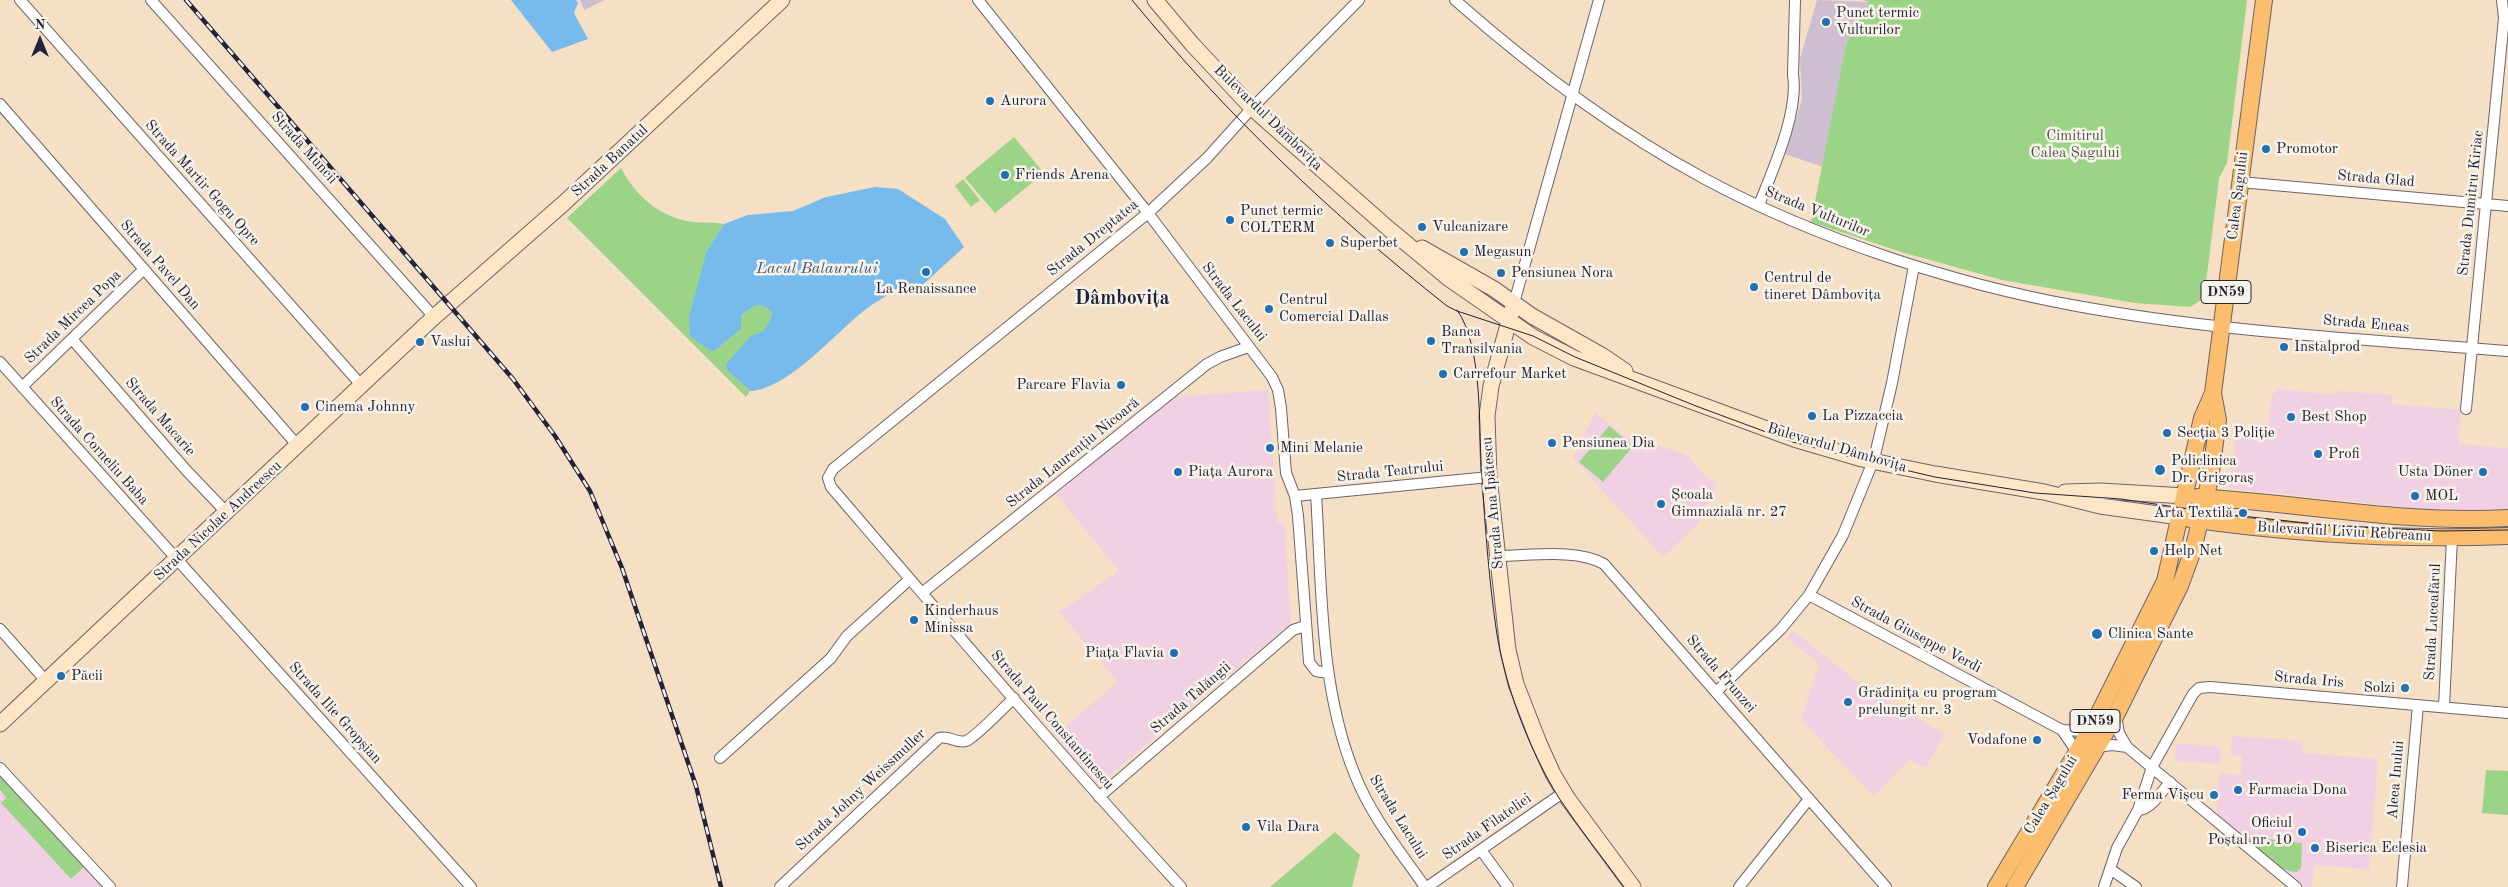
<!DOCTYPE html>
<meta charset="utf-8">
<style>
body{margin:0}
#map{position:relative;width:2508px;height:887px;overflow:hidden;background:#f5dfc5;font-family:"Old Standard TT",serif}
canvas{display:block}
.north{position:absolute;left:15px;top:15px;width:50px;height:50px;-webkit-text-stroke:4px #f7f3e8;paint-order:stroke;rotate:0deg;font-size:14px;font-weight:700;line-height:20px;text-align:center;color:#22223b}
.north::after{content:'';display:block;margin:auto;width:18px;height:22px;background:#22223b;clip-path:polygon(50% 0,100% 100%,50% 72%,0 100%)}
</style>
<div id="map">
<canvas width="2508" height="887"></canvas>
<div class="north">N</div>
</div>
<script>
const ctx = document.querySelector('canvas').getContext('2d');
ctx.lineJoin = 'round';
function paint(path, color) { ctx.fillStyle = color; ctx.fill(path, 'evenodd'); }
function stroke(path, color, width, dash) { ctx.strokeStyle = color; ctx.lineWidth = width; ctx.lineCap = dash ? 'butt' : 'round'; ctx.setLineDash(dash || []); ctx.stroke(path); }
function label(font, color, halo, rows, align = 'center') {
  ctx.font = font + ' "Old Standard TT",serif'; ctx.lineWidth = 5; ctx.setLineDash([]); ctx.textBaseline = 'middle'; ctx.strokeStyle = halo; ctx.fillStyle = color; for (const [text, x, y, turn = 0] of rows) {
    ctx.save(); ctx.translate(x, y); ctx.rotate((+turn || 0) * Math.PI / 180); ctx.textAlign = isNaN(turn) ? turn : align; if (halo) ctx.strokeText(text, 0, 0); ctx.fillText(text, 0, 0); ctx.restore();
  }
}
const built = new Path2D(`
 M2277,389l60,6v-4l56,4 -1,9 69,6 -3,34 50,4v62l-50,1 -54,-4 -175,-19 8,-60 13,1 10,-6 8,1 4,-28z
 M1268,390l9,133h7l7,100 -193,162 -43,-50 63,-53 -59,-70 60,-41 -63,-77 116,-97z
 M1595,413l38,29 4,-5 51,19 17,20 12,7 -19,41 -35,33 -90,-99z
 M1793,631l66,52 85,51 -18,34 -17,-8 -35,36 -73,-76 18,-56 -32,-26z
 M2232,736l71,5 -1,12 76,6 -9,110 -55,-4 -2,22h-7l-89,-72 3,-42 22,2 1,-19 -11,-1z
 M2176,743l45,4 -1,17 -45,-3z
 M0,774l105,113h-105z`);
const industrial = new Path2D(`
 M580,0h25l-21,10z
 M1817,0l52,2 -23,42 -23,123 -38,-13 17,-55 -2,-40z`);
const green = new Path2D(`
 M1863,0h384l-20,163 -8,15 -15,120 -14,9 -55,-4 -133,-23 -101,-28 -90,-30 35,-178 23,-42z
 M1014,137l30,36 -49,40 -30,-35z
 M621,168c15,28 39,50 72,54 11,1 21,0 31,2l-17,26 9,100 25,-21v-14l15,-10 8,1 8,6 -4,14 -43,39 3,6 22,20 -4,6 -179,-179z
 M963,179l17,21 -9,7 -16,-21z
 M1609,426l24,20 -30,36 -24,-20z
 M2486,770l22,1v44l-26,-2z
 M0,775l84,92 -13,12 -70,-76 5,-5 -6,-8z
 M1335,832l25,23 -8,32h-82z
 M2248,837l54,6 -1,25 -4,4c-18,0 -36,-21 -49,-32z`);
const water = new Path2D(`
 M511,0h65l2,3 -4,10 14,26 -36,13z
 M875,187l23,2 47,30 19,28 -48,44 -17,-4c-12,9 -26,16 -38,26 -28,23 -75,77 -111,78l-22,-20 -3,-6 27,-30c12,-1 18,-12 20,-23l-8,-6 -8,-1 -15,10v14l-25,21 -5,1 -21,-15 -1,-19 18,-67 17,-26 24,-9 45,-4 33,-14z`);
const street = new Path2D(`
 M20,0l342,386
 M151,0l283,317
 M978,0l170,213 124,164 6,13 3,18 5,65 9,23 3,20 11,146 7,9 12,2
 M1455,0c77,68 159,130 250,179 110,59 249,105 372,127 142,26 287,33 431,45
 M0,104l298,342
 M2240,182l268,24
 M1759,205c14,-36 40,-93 34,-130l2,-75
 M1514,303l85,-303
 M72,339l114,131 41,43
 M0,362l471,525
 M22,387l122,-118
 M2466,409l38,-391 -2,-18
 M1316,494c6,93 3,193 39,281 16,41 45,76 70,112
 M1295,496l194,-19
 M1497,556c32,0 80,-8 107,8l282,323
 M922,593l285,-229 13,-7 28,-10
 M1809,595l253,135 27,1
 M0,629l46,52
 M1717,691l64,-62 28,-34 34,-60 31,-76 18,-76 22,-117
 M2444,707l8,-169
 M2116,716l3,17 8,14 169,140
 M2062,730l15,22
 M2097,747l15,-2 15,2
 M720,758l111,-100 16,-22 63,-57
 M0,768l110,119
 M1099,797l194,-167 12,-4
 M2138,810c13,0 24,-19 32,-28
 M1481,850l27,37
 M2110,869l26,18
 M780,887l159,-149c11,-3 17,6 27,3 9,-3 38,-34 48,-43
 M1181,887c-120,-131 -235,-266 -350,-400l-3,-9 5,-9 315,-256 59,-55 45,-50 107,-108
 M1427,887l137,-95
 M1739,887l70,-88
 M2104,887l13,-39 21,-38 14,-43 41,-73 6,-6 11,-1 298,26
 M2402,887l16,-182`);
const secondary = new Path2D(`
 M1155,0l37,44 60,64 137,121 59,49 85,59 41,21 220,81 68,20 73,15 109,18 56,14 80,11
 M1422,248l72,41 38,27 71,40 22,15
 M1514,303l-23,83 -4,30 2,61 19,173 8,34 23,59 14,31 15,25 65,88
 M2065,492l36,-1 84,5
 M0,724l434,-407 130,-114 218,-203`);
const primary = new Path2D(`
 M2197,497c103,6 207,27 311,21
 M2190,519c105,15 212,21 318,17
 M1996,887l97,-162 72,-144 37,-163 11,-25 51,-393
 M2015,887l101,-172 64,-129 13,-36 17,-71 8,-59 -5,-27`);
const tram = new Path2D(`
 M1132,0c93,113 200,215 315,306l10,5 76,25 42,21 121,49 97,36 69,18 73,17 100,16 86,6 102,15 111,12 107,5 67,-1
 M1457,310c27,37 21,122 25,167 3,50 7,102 14,151 8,56 33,122 63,170 20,30 43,59 65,89`);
const rail = new Path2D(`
 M186,0l327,379 42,57 35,55 32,77 74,218 25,101`);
const markers = [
 [1826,22,5,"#1f6fb2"],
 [990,101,5,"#1f6fb2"],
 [2266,149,5,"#1f6fb2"],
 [1005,175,5,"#1f6fb2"],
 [1230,220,5,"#1f6fb2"],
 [1422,227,5,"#1f6fb2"],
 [1330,243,5,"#1f6fb2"],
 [1464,252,5,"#1f6fb2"],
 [926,272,5,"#1f6fb2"],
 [1501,273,5,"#1f6fb2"],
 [1754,287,5,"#1f6fb2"],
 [1269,309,5,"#1f6fb2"],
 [1431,341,5,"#1f6fb2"],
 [420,342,5,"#1f6fb2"],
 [2284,347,5,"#1f6fb2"],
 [1443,374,5,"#1f6fb2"],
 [1121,385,5,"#1f6fb2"],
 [305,407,5,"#1f6fb2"],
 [1812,416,5,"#1f6fb2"],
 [2291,417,5,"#1f6fb2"],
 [2167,433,5,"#1f6fb2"],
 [1552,443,5,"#1f6fb2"],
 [1270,448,5,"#1f6fb2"],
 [2318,454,5,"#1f6fb2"],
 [2160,470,6,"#1f6fb2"],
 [1178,472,5,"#1f6fb2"],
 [2483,472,5,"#1f6fb2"],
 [2415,496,5,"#1f6fb2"],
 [1661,504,5,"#1f6fb2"],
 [2243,513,5,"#1f6fb2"],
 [2154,551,5,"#1f6fb2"],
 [914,620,5,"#1f6fb2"],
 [2097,634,6,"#1f6fb2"],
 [1174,653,5,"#1f6fb2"],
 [61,676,5,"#1f6fb2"],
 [2405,688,5,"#1f6fb2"],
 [1848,702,5,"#1f6fb2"],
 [2037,740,5,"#1f6fb2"],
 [2238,790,5,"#1f6fb2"],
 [2214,795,5,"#1f6fb2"],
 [1246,827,5,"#1f6fb2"],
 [2302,832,5,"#1f6fb2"],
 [2315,848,5,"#1f6fb2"]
];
const shields = [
 [2226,292,50],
 [2095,721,50]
];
const shieldNames = [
 ["DN59",2226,292],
 ["DN59",2095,721]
];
const poiNames = [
 ["Punct termic",1836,13],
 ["Vulturilor",1836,30],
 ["Aurora",1000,101],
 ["Promotor",2276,149],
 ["Friends Arena",1015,175],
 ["Punct termic",1240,211],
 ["COLTERM",1240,228],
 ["Vulcanizare",1432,227],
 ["Superbet",1340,243],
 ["Megasun",1474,252],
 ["Pensiunea Nora",1511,273],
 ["Centrul de",1764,278],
 ["tineret Dâmbovița",1764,295],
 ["La Renaissance",926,289,"center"],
 ["Centrul",1279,300],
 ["Comercial Dallas",1279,317],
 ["Banca",1441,332],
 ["Transilvania",1441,349],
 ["Vaslui",430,342],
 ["Instalprod",2294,347],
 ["Carrefour Market",1453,374],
 ["Parcare Flavia",1111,385,"right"],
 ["Cinema Johnny",315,407],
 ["La Pizzaccia",1822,416],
 ["Best Shop",2301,417],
 ["Secția 3 Poliție",2177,433],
 ["Pensiunea Dia",1562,443],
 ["Mini Melanie",1280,448],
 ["Profi",2328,454],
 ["Policlinica",2171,461],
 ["Dr. Grigoraș",2171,478],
 ["Piața Aurora",1188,472],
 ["Usta Döner",2473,472,"right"],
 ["Școala",1671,495],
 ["Gimnazială nr. 27",1671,512],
 ["MOL",2425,496],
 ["Arta Textilă",2233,513,"right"],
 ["Help Net",2164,551],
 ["Kinderhaus",924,611],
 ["Minissa",924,628],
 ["Clinica Sante",2108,634],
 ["Piața Flavia",1164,653,"right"],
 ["Păcii",71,676],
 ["Solzi",2395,688,"right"],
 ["Grădinița cu program",1858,693],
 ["prelungit nr. 3",1858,710],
 ["Vodafone",2027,740,"right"],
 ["Farmacia Dona",2248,790],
 ["Ferma Vîșcu",2204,795,"right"],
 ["Oficiul",2292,823,"right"],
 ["Poștal nr. 10",2292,840,"right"],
 ["Vila Dara",1256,827],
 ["Biserica Eclesia",2325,848]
];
const streetNames = [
 ["Bulevardul Dâmbovița",1268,118,44],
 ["Strada Muncii",304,148,48],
 ["Strada Banatul",610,161,-43],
 ["Strada Glad",2376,179,5],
 ["Strada Martir Gogu Opre",202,183,48],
 ["Calea Șagului",2238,196,-83],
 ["Strada Dumitru Kiriac",2471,203,-84],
 ["Strada Vulturilor",1817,212,22],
 ["Strada Dreptatea",1093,238,-39],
 ["Strada Pavel Dan",160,265,49],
 ["Strada Lacului",1234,302,52],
 ["Strada Mircea Popa",73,317,-44],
 ["Strada Eneas",2366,324,5],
 ["Strada Macarie",160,417,49],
 ["Bulevardul Dâmbovița",1837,448,16],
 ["Strada Corneliu Baba",99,451,48],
 ["Strada Laurențiu Nicoară",1073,453,-39],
 ["Strada Teatrului",1390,472,-6],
 ["Strada Ana Ipătescu",1493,503,-95],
 ["Strada Nicolae Andreescu",218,521,-43],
 ["Bulevardul Liviu Rebreanu",2344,532,3],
 ["Strada Luceafărul",2433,622,-87],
 ["Strada Giuseppe Verdi",1916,635,28],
 ["Strada Frunzei",1721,674,49],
 ["Strada Iris",2309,680,5],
 ["Strada Talăngii",1191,698,-41],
 ["Strada Ilie Gropșian",335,713,48],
 ["Strada Paul Constantinescu",1052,720,49],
 ["Aleea Inului",2396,780,-85],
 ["Strada Johny Weissmuller",861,790,-43],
 ["Calea Șagului",2051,795,-59],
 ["Strada Lacului",1398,817,58],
 ["Strada Filateliei",1487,827,-35]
];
const parkNames = [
 ["Cimitirul",2075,136],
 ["Calea Șagului",2075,153]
];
const waterNames = [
 ["Lacul Balaurului",817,269]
];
const districtNames = [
 ["Dâmbovița",1122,299]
];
paint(built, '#f1d0e3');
paint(industrial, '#cebed1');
paint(green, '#9cd487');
paint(water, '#76bbec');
stroke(street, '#6c646b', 12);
stroke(secondary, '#6c646b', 17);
stroke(primary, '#6c646b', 18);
stroke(street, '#fff', 10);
stroke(secondary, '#fde5c5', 15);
stroke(primary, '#fbbd6e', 16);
stroke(tram, '#22223b', 1);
stroke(rail, '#22223b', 4.5);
stroke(rail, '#f7f3e8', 2.5, [8]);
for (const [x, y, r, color] of markers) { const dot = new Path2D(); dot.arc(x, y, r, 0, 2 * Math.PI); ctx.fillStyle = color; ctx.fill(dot); stroke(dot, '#f7f3e8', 2); }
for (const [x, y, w] of shields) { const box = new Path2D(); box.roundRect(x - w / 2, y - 11.5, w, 23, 4); ctx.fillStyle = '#f7f3e8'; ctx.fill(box); stroke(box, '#22223b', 1); }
label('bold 14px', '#22223b', null, shieldNames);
label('15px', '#22223b', '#f7f3e8', poiNames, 'left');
label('15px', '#22223b', '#f7f3e8', streetNames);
label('15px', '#475752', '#f7f3e8', parkNames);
label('italic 16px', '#3f5879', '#f7f3e8', waterNames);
label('bold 20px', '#22223b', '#f7f3e8', districtNames);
</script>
